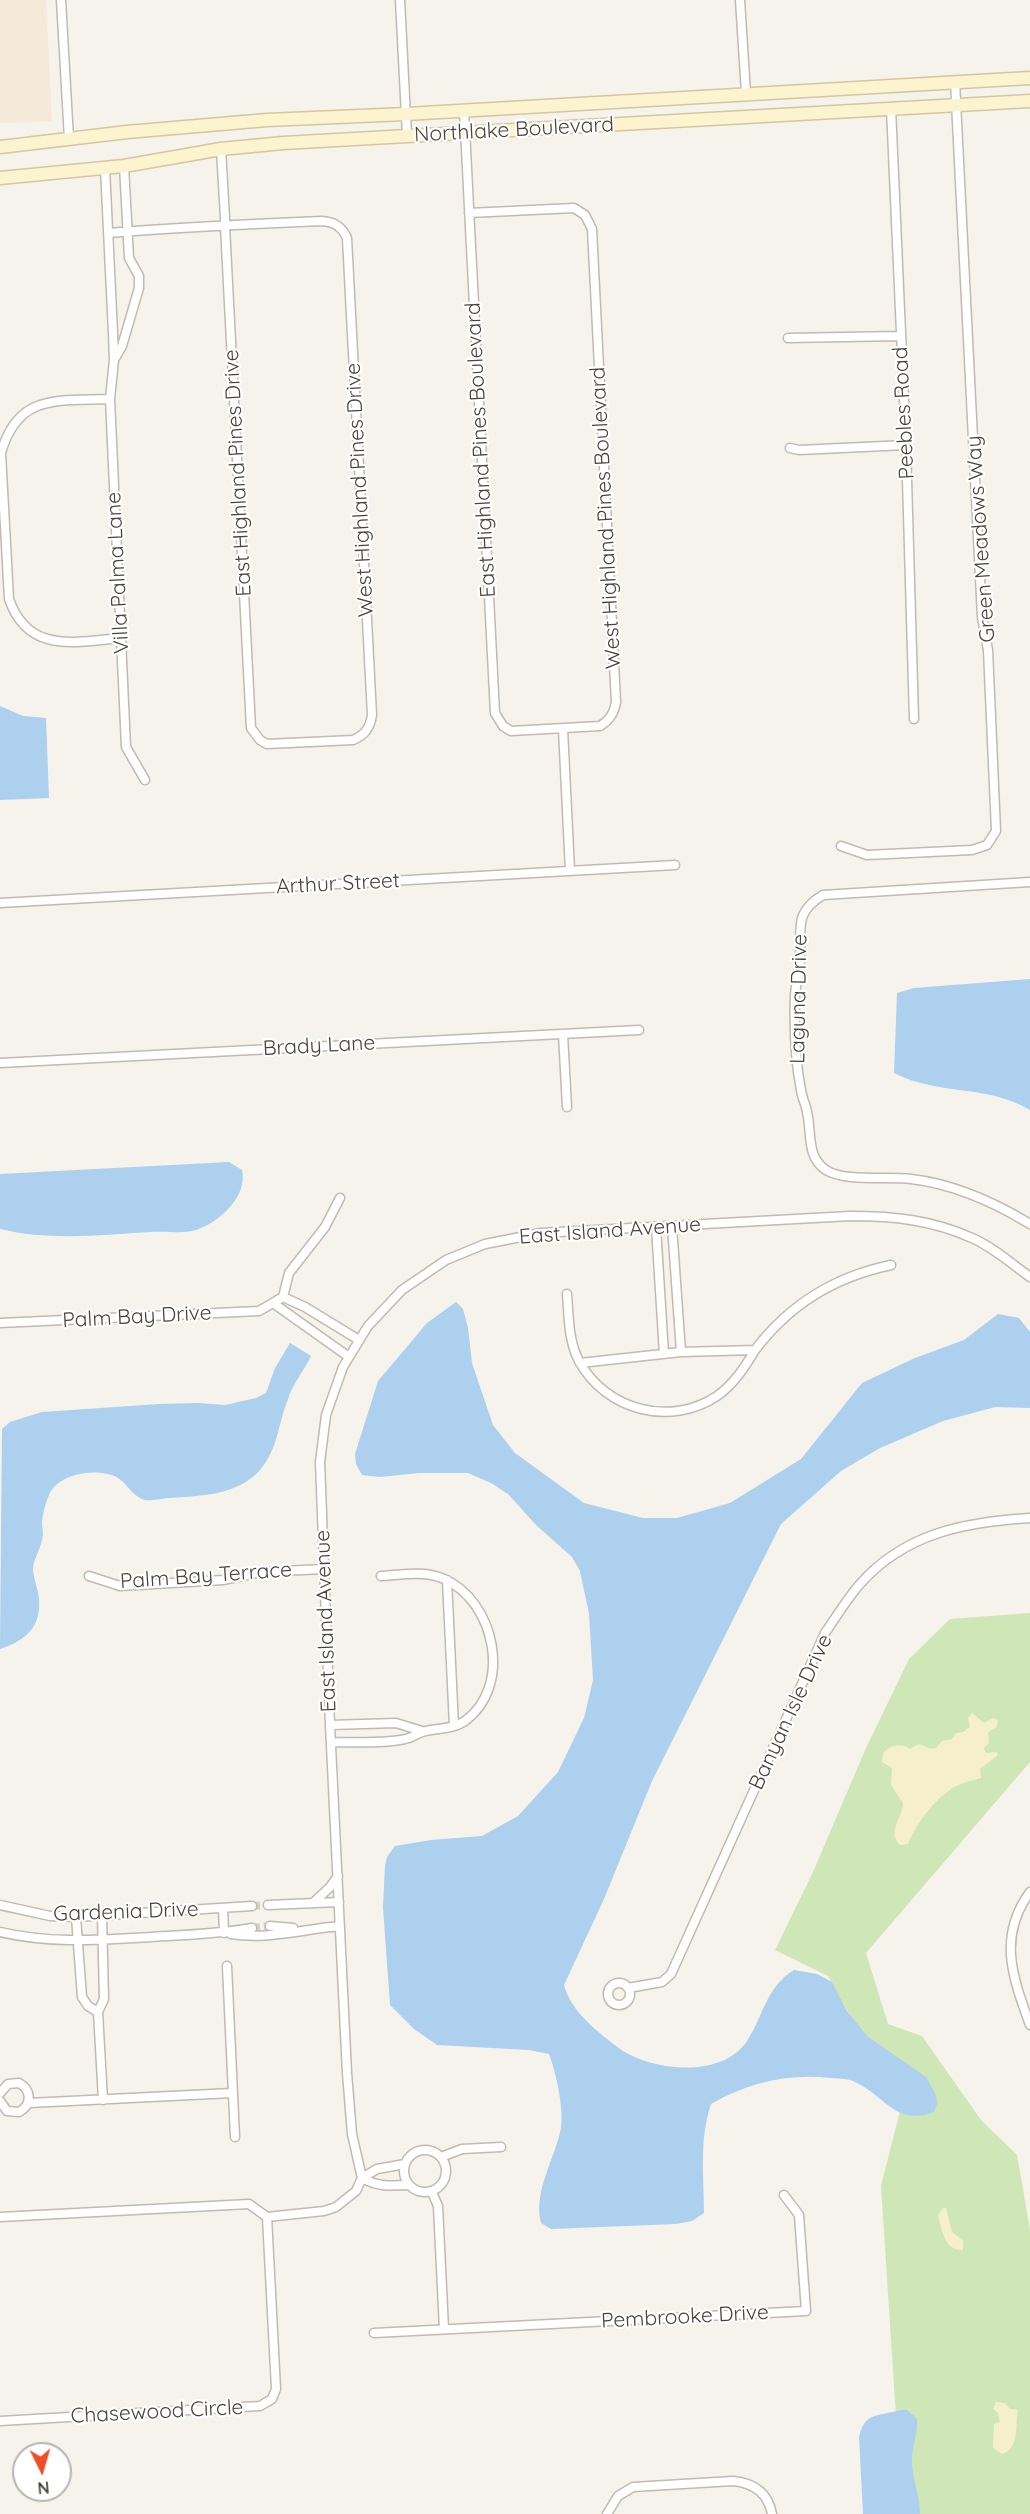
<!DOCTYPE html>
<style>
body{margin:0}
#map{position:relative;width:1030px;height:2514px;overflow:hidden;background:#f5f3ec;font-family:Quicksand,sans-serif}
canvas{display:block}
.north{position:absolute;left:12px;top:2442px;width:60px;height:60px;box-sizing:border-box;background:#fff;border:2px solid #b6b4b0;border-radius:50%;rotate:175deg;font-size:16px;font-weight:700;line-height:24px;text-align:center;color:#49443a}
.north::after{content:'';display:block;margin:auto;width:21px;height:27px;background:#ef4e29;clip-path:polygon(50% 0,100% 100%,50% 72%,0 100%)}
</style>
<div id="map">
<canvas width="1030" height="2514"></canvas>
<div class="north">N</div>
</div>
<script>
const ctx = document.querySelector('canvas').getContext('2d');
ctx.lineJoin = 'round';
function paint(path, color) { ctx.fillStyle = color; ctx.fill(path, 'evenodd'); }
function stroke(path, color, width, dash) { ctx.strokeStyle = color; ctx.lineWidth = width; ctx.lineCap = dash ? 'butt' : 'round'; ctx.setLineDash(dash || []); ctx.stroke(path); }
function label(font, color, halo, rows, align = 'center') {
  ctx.font = font + ' Quicksand,sans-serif'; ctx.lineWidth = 4.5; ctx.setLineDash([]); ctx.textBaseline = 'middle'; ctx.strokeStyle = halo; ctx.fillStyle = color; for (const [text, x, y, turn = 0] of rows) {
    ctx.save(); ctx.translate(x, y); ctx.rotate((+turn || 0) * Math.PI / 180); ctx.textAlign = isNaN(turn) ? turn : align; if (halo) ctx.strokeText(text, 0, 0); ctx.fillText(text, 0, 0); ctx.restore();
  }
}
const commercial = new Path2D(`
 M0,0h46l6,121 -52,2z`);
const green = new Path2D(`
 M1030,1613v149l-164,191 22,71 34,12 59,84 36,35 13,74v285h-123l-5,-23 -7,-90 -14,-215 20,-79 -73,-131 -53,-26 38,-78 53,-124 43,-89 41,-40z`);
const sand = new Path2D(`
 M972,1713l12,10 9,-5 5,2 -1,7 -9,5 1,11 -5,5 2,5 11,-1 1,3 -18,14 1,9c-6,2 -13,3 -18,5 -24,9 -46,39 -55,61l-8,1c-14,-14 3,-27 3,-42l-12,-18 1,-17 -10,-6 1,-9c7,-8 19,-10 27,-4l9,-5 12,5 5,-1 6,-7 10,-2 4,-6 7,-1 7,-5 -2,-9z
 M943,2208h3l6,24 11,9v9c-19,1 -21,-21 -25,-35z
 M996,2402l9,1 5,6 8,1c-3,14 2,39 -16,44l-9,-6 1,-24 6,-2 -2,-9 -5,-4z`);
const water = new Path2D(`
 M0,706l23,10 23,2 3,80 -49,2z
 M1030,979v131c-43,-26 -91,-14 -136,-37l3,-80 17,-5z
 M229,1162l13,8c6,26 -22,52 -46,60 -13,4 -32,1 -45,2 -51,3 -101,9 -151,-3v-55z
 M456,1302l7,7 5,19 4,35 21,62 22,28 69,50 59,15h34l53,-15 71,-44 61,-76 53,-25 49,-18 34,-26 21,4 11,14v76l-35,-1 -52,14 -63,27 -39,23 -60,53 -129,257 -48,118 -40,86c7,27 34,47 56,64 32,22 102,30 127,-8 17,-26 19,-54 47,-71l23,4 15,8 15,29 20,25 59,41 10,18 1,9 -3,8c-39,15 -50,-18 -81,-31 -7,-3 -16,-2 -23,-3 -42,-5 -83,5 -119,26 -12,36 -7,72 -7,109l-12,8 -16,3 -125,5 -10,-6c-8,-32 14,-64 20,-95 3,-19 -5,-56 -12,-74l-20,-4 -92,-5 -23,-16 -24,-24 -7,-98 2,-42 2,-8 8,-11 36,-6 51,-4 36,-20 40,-44 26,-54 9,-38 -4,-66 -9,-43 -8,-14 -36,-32 -28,-31 -17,-11 -23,-10h-49l-39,4 -18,-2 -6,-11 -1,-10 23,-73 49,-58z
 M290,1343l21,13c-7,15 -18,27 -23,43 -10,25 -10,50 -28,71 -23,26 -61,26 -93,28 -6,1 -16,3 -22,2 -11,-3 -17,-14 -24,-20 -17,-13 -55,-8 -68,8 -6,8 -10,24 -11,34 0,6 2,12 0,18 -2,10 -9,20 -9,30 1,8 3,15 5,22 6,32 -10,48 -38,57l2,-220 8,-7 32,-10 117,-8 39,-1 27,2 31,-7 10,-5 9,-25z
 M900,2410h7l10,9c1,14 -4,24 -5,38 -1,19 8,38 8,57h-57l-4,-77c6,-26 19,-20 41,-27z`);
const streetTunnel = new Path2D(`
 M252,1906l16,-1
 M252,1928l18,-2`);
const street = new Path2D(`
 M61,0l8,139
 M400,0l7,136
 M740,0l6,93
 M891,108l15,337 8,274
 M464,110l31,603 8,13 8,5 89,-5c10,-6 14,-13 16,-24l-24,-473 -7,-14 -11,-7 -105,5
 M105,168l8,165 1,27 -4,39 16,348 19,33
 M109,233c71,-6 142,-9 213,-12 13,1 20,6 25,17l25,477c-2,13 -7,20 -19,25l-86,4 -7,-4 -9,-12 -26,-502v-8l-4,-69
 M788,338l112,-2
 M114,360l8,-14 17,-58v-12l-10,-18 -5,-92
 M110,399c-52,2 -92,-6 -109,54l8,146c19,55 65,43 113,39
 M790,448l9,2 107,-5
 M563,729l7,142
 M841,846l26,9 105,-5 15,-5 9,-14 -8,-181 -6,-33 -27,-535
 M1030,882l-207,13c-30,18 -21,34 -23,63 0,13 -4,24 -5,37 -1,30 0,65 6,95 1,8 5,15 6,22 5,21 -1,45 19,58 18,12 63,6 85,9 43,5 83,23 119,45
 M0,903l675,-38
 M563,1034l4,73
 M0,1063l639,-33
 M672,1226l9,126
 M656,1227l8,127
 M567,1294c2,23 1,46 12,67 27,50 92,66 138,35 17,-12 28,-29 38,-46
 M283,1297l6,-24 36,-46 15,-29
 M283,1297l22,10 54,33
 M273,1303l76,54
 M0,1323l259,-12 24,-14
 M580,1363l101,-11 74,-2c35,-46 79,-73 136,-85
 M89,1576l31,10 103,-6 38,-8 63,-3
 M447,1580l7,146
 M330,1725l66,-2 26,8
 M331,1742c21,0 59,2 78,-4 6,-2 10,-6 17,-7 13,-3 28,-2 39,-10 48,-35 30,-120 -21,-142 -19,-9 -43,-4 -63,-3
 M1030,1892c-33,45 -17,86 0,133
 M313,1903l17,-16 8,-11
 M0,1905l50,11 26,1 176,-11
 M268,1905l71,-3
 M223,1908l1,25
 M102,1915l2,84 -6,13 5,88
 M76,1917l6,80 6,9 10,6
 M270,1926l23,2
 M0,1932c52,12 98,8 151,5 34,-2 67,-3 101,-9
 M231,1934c36,6 73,-5 109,-8
 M227,1966l8,171
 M608 1994a11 11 0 1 1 22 0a11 11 0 1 1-22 0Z
 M628,1988l34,-6 9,-8 154,-341c11,-16 22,-34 35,-49 45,-51 105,-62 170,-66
 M0,2093l8,-9 11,-1c13,7 13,22 0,29l-12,-1 -7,-10
 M29,2103l203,-10
 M404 2171a21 21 0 1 1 42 0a21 21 0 1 1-42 0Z
 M441,2157l21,-8 39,-2
 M362,2178l-10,-44 -5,-61 -17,-348 -10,-263 6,-47 17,-48 25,-41 34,-36 44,-30 39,-16 56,-11 309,-17c44,0 82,4 122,22 21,9 40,26 58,39
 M362,2178c16,9 29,8 47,7
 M432,2192l6,14 6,123
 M0,2217l249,-13 18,13 9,172 -4,10 -12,7 -260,15
 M267,2217l57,-6 12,-4 20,-16 6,-13 15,-9 28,-5
 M374,2333l432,-22 -7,-96 -15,-20
 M607,2514l11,-18 15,-9 100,-6c21,2 35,12 39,33`);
const secondary = new Path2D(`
 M0,147l127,-15 140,-12 139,-6 624,-36
 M0,178l124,-12 97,-17 62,-6 747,-42`);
const streetNames = [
 ["Northlake Boulevard",514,130,-3],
 ["Peebles Road",904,413,-93],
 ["East Highland Pines Boulevard",481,450,-93],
 ["East Highland Pines Drive",238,473,-93],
 ["West Highland Pines Drive",360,490,-93],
 ["West Highland Pines Boulevard",606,518,-93],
 ["Green Meadows Way",981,539,-94],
 ["Villa Palma Lane",118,573,-93],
 ["Arthur Street",338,884,-3],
 ["Laguna Drive",799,999,-89],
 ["Brady Lane",319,1046,-3],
 ["East Island Avenue",610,1231,-4],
 ["Palm Bay Drive",137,1317,-3],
 ["Palm Bay Terrace",206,1576,-4],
 ["East Island Avenue",326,1621,-92],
 ["Banyan Isle Drive",791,1712,-65],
 ["Gardenia Drive",126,1912,-2],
 ["Pembrooke Drive",685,2317,-3],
 ["Chasewood Circle",157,2412,-3]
];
paint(commercial, '#f5ead9');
paint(green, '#cfe7b7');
paint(sand, '#f6efcb');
paint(water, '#acd0ee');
stroke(streetTunnel, '#d3d0c8', 8, [8, 4]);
stroke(street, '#c0bbaf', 11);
stroke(secondary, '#d2c79e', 15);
stroke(street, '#fff', 8);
stroke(secondary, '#fcf3cf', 12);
label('21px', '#49443a', '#fff', streetNames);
</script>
